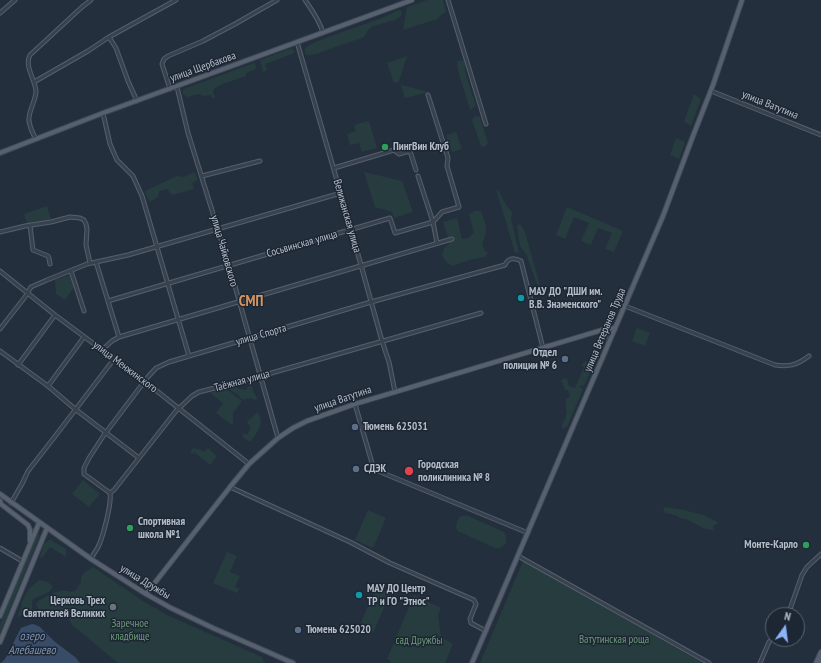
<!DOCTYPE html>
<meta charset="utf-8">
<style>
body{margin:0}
#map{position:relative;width:821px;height:663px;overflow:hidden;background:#242f3e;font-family:"PT Sans Narrow",sans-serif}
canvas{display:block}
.north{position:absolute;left:765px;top:607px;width:40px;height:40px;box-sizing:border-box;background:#1d2633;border:1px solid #59626f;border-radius:50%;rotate:14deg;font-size:11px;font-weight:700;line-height:16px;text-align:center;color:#b4bcc9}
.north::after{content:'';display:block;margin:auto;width:14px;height:18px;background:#8ab4f8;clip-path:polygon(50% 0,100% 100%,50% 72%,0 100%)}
</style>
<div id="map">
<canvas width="821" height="663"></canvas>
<div class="north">N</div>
</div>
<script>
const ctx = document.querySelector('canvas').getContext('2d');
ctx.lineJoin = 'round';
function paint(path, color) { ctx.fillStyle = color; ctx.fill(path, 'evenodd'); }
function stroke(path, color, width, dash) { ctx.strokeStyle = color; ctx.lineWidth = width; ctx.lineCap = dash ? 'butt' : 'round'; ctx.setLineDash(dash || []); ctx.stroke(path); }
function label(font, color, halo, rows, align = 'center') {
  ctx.font = font + ' "PT Sans Narrow",sans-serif'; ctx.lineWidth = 3; ctx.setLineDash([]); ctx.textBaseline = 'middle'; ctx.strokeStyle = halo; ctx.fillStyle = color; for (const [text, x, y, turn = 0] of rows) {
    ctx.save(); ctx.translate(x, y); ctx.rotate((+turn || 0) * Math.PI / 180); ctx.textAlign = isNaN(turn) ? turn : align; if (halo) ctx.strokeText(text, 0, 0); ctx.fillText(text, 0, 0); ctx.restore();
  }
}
const green = new Path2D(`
 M427,0h16l3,12 -4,2 -5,5 -34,11 4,-23z
 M399,10l3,2 -1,4 -6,4 -22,6 -6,5 -3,6 -48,17 -9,1 -2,-2v-5l6,-4 7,-3 27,-10 37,-13z
 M292,48l3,4 -3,2 -27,10 2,6 -4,2 -3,-12z
 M407,56l-8,26 -5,1 -7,-20z
 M464,60l2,15 10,31 -6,4 -13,-43 1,-6z
 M254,63l1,1 1,5 -10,4v3l-26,9 -6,4 -1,3 2,6h-3l-1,-3 -7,1 -6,-2 -10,3 -5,-3v-5z
 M401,85l28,7 -24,6z
 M694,94l7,5 -10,27 -7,-4z
 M475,116l5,1 8,26 -3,4 -4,-1 -9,-26z
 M369,121l8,27 -15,4 -3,-9 -9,2 -3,-11 9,-3 -2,-6z
 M456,132l6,17 -10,3 -6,-17z
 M676,138l9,4 -6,17 -9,-4z
 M195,172l3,8 -6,3 2,6 -22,6 -5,-6 -8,2 -1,6 -9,5 -4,-11 32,-15 7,1z
 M364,172l38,9 11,31 -19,6 -2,-6 -17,-5z
 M496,189l3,3 7,13 6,7 -1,7 8,33 -4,1z
 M47,206l4,13 -11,4h-13l-3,-9z
 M567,207l56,24 -9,21 -9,-3 7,-16 -14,-5 -7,17 -10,-4 8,-18 -15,-6 -9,22 -9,-4z
 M475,211h6c5,14 8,19 1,32l2,7 4,3 -3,4 -12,2 -21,7 -6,-4 -4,-7 2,-7 6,-5 -7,-21 14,-4 5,21 6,-1 6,-5 -5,-19z
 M520,224l5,8 15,54 -3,-2 -11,-30 -6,-8 -3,-20z
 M70,275l4,12 -9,13 -9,-6 -1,-14z
 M637,328l13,5 -5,13 -13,-5z
 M594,358l1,3 -11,25 -3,-1 -2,2 4,2 -16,38h-2l-1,2 -2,-1c-1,-5 5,-9 4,-14l1,-1 -2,-10 1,-1v-3l4,-2 -2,-7h-3l-4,-10 6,-2 2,8 6,2 9,-21 -2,-2 1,-2z
 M249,385l3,1 1,5 4,7 -1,3c-5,-4 -7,-3 -13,-1l-5,-5 -11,-7 1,-1c2,0 5,0 7,0 4,1 7,3 11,3z
 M225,388l17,13 -9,12v10l-1,2 -16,-12 7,-10 -13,-10z
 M257,412c9,10 0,21 -7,30l-8,-6 2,-3 3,2 4,-8 -4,-4 2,-4h2z
 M193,448l8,2 3,2 4,-4 9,8 -7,9 -16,-13 -1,2 -3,-2z
 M83,480l17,14 -11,13 -17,-13z
 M663,507l16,2 25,6 15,8 -6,3 1,5 -11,-3 -17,-9 -6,-1 -5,-3 -10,-2z
 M368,510l18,8 -13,30 -18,-8z
 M466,515l38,17c6,8 1,17 -9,16l-37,-17 -2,-4 1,-6 3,-4z
 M37,534l3,1 -40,98v-9z
 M49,540h2l15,9v8l-16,-10 -8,11 -2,-1 4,-13z
 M227,552l10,4 -7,16 10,4 -5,11 4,2 -2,4 -24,-10z
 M523,561l180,102h-223z
 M93,567l50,34 24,14 95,42 2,6h-146l-46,-38 -4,-9 -13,-3 -10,4 -9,-12 1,-3c12,-7 21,-14 35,-10l4,-2 5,-8v-5l4,-5z
 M39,580c5,1 11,2 14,7l-4,5 -16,7c-2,5 0,8 -2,12l-14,6 4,-9 1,-6 3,-7 3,-5z
 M376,588l14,6 -17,39 -14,-6z
 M414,595l27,13 -3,7 3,22 12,7 -8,19h-55v-3l-3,-1z`);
const water = new Path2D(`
 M32,624l4,1 4,2 14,14 21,16 5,6h-79l4,-4 16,-31z`);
const minor = new Path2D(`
 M305,0c7,10 15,21 18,33
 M448,0l38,124
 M0,13l15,-13
 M109,37l7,11 12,33 9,20
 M297,42l54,187 31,112 7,21 6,30
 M34,82l54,-31 21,-14 67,-37
 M177,87l11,46 41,132 49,173
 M170,89l-8,-25 2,-5 4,-3 35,-15 32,-17 42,-24
 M711,91l110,44
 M103,113l7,31 7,16 16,16 9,20 47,160
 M36,139c-3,-5 -6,-12 -7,-18 -1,-10 7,-20 7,-30 -1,-12 -12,-25 -6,-36l52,-48 9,-7
 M334,168l60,-18 5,4 11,-3 6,19
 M202,176l58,-15
 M418,176l15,46 4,21
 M30,225l3,25 15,6 1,2 1,6
 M0,232l25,-6 26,-4 19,-5 10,1 4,2 2,4 1,5 -1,16 4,18
 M96,262l23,75
 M0,271l55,44 93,69 101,80
 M71,271l13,40
 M108,301l282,-83 5,15 38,-11 9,-10 17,-5 -12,-41 1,-8 -20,-63
 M625,306l150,59c15,2 22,0 34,-9
 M0,329l25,-32 6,-10 16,-7 40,-16 41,-9 86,-25 127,-37
 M602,330l5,3 2,3v5
 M102,350l10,-9 7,-4 333,-98
 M0,351l48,35 27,23 64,49
 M18,365l37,-50
 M48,386l36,-49
 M355,404l17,59 3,5 3,3 150,62
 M230,487l120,55 40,21 84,37 2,4 -6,15 1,4 15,8
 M110,493l-26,-19v-6l5,-10 15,-23 43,-57 9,-10 13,-6 202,-60 134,-37c3,-7 9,-8 16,-4l22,87
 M11,503l11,-19 6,-13 25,-32 61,-80
 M0,548l22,13
 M518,556l191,107
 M91,559c2,-5 6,-9 8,-14 4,-9 13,-42 11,-52l4,-3 62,-79 16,-15 7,-4 62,-16 220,-63
 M788,615l14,-40 5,-8 14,-13
 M760,663l9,-21 4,-4`);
const major = new Path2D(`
 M0,153l103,-40 309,-113
 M0,494l91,65 55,35 25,14 42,20 80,35
 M0,501l1,3 27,21 2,5v11
 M146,594l84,-107 19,-23 29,-26 15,-10 14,-7 48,-17 247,-74 9,-2 4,1
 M0,616l39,-93
 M0,642l47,-114
 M472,663l191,-447 30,-80 20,-51 29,-85
 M816,663l5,-11
 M819,663l2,-4`);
const markers = [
 [385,147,4,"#2e9e5b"],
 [521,298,4,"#0f9aa8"],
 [565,359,4,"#5c6f8a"],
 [355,427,4,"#5c6f8a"],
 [356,469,4,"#5c6f8a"],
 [409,471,5,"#e0444e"],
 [130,528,4,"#2e9e5b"],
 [806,545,4,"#2e9e5b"],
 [359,595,4,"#0f9aa8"],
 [113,607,4,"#6b7280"],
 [298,630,4,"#5c6f8a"]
];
const streetNames = [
 ["улица Щербакова",203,67,-20],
 ["улица Ватутина",770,105,22],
 ["Велижанская улица",347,216,74],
 ["Сосьвинская улица",302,244,-16],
 ["улица Чайковского",224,251,74],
 ["улица Ветеранов Труда",605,330,-67],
 ["улица Спорта",261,335,-16],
 ["улица Менжинского",125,367,37],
 ["Таёжная улица",242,381,-15],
 ["улица Ватутина",343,399,-19],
 ["улица Дружбы",145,582,31]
];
const poiNames = [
 ["ПингВин Клуб",393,147],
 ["МАУ ДО \"ДШИ им.",529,292],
 ["В.В. Знаменского\"",529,305],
 ["Отдел",557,353,"right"],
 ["полиции № 6",557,366,"right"],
 ["Тюмень 625031",363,427],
 ["Городская",418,465],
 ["поликлиника № 8",418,478],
 ["СДЭК",364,469],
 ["Спортивная",138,522],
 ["школа №1",138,535],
 ["Монте-Карло",798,545,"right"],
 ["МАУ ДО Центр",367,589],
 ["ТР и ГО \"Этнос\"",367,602],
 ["Церковь Трех",105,601,"right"],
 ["Святителей Великих",105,614,"right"],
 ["Тюмень 625020",306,630]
];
const parkNames = [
 ["Заречное",130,624],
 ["кладбище",130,637],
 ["Ватутинская роща",614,640],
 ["сад Дружбы",419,641]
];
const waterNames = [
 ["озеро",32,637],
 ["Алебашево",32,651]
];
const districtNames = [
 ["СМП",251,302]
];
paint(green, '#263c3f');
paint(water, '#394c67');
stroke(minor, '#565f6c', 5);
stroke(major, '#414a57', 6);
stroke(minor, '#38414e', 3);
stroke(major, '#56606e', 4);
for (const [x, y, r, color] of markers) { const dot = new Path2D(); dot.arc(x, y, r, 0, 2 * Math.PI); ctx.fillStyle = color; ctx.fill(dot); stroke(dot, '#1d2633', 1.5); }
label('11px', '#b4bcc9', '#1d2633', streetNames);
label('bold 11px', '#b4bcc9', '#1d2633', poiNames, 'left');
label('11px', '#6b9a76', '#1d2633', parkNames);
label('italic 12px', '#7c92b1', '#1d2633', waterNames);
label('bold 15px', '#d59563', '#1d2633', districtNames);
</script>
